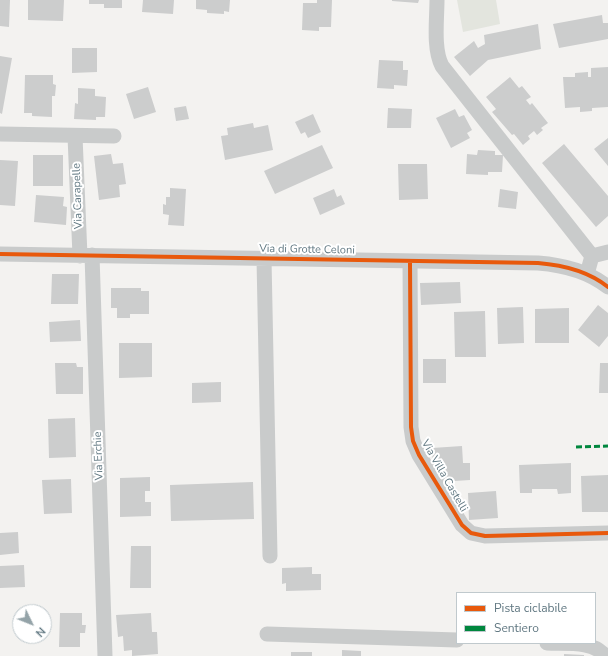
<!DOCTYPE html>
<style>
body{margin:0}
#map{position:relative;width:608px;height:656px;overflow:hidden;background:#f3f2f0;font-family:"Nunito Sans",sans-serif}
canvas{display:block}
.legend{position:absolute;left:456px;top:592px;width:140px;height:52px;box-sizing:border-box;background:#fff;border:1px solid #c0c9cd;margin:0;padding:5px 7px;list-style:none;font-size:12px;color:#617882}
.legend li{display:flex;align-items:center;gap:8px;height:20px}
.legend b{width:20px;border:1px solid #c0c9cd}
.north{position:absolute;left:12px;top:604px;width:40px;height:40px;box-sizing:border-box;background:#fff;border:1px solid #c0c9cd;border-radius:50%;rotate:133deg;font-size:11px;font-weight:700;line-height:16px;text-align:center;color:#617882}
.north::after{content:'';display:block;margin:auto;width:14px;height:18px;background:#94a3a8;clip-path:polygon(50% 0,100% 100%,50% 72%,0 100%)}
</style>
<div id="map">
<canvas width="608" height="656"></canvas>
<ul class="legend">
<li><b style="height:5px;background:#e8590c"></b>Pista ciclabile</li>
<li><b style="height:5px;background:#00873e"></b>Sentiero</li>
</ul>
<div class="north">N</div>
</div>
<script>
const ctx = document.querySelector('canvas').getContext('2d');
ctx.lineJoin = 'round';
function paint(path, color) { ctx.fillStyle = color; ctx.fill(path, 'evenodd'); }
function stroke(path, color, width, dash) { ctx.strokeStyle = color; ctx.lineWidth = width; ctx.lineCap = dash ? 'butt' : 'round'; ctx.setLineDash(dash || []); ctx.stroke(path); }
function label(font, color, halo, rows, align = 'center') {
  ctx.font = font + ' "Nunito Sans",sans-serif'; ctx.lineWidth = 4; ctx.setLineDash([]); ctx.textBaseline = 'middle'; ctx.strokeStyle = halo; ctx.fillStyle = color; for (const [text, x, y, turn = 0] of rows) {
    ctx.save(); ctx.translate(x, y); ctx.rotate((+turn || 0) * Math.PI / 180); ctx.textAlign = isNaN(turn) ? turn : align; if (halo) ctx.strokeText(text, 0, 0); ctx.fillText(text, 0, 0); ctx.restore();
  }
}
const green = new Path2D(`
 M457,0h39l4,24 -37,8z`);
const building = new Path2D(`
 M0,0h10l-1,27 -9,-1z
 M28,0h36l-1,21 -35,-1z
 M89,0h33v8h-18v-4h-15z
 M143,0h31l-1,14 -31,-2z
 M196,0h34l-1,12 -5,-1v3l-17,-1v-3l-11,-1z
 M317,0h15l-1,27h-12v4l-17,-1 1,-27h14z
 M392,0h27l-1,3 -26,-2z
 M602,15l1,8h5v16l-49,9 -6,-24z
 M538,24l3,25 -53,11 -18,16 -16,-19 20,-16 4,7 7,-4 -1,-9z
 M72,48h25v24l-25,1z
 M0,56l12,2 -10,56 -2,-1z
 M379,60l24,1v9h5l-1,16 -13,-1v4l-17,-1z
 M608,67v40l-16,1v3l-12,1v-5l-15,1 -2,-31h12v-4l13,-1v5h3v-9z
 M25,75h28v9l3,1 -1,11h-3v21l-20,-1v-3h-8z
 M510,77l9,11 3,-2 9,11 -5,3 4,5 2,-2 16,20 -7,5 2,2 -6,5 -3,-4 -6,5 2,3 -7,6 -9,-11 -2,1 -20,-23 4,-3 -10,-12z
 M148,87l8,25 -22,7 -8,-25z
 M78,88l17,1v7l11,1 -1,20h-9v3l-22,-1 1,-16 3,1z
 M186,106l3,13 -13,2 -2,-13z
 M388,108l24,1 -1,19h-24z
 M455,109l4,8 5,-2 8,15 -5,3 3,5 -19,10 -15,-30z
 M313,114l8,18 -13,6 -3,-6 -4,2 -6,-12z
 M253,123l1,5 14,-3 5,25 -48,10 -4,-24 7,-1 -1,-7z
 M608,138v28l-14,-17z
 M564,144l44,52v20l-12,11 -54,-64z
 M322,145l11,23 -58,26 -11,-23z
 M478,150l17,1v4h8l-1,17h-14v3l-22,-1 1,-20 10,1z
 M111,154l2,10 10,-1 3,21 -7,1 1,12 -21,3 -5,-44z
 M33,155h30v31h-30z
 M0,160l18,1 -3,45 -15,-1z
 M398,164h29l1,35 -29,1z
 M170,188l16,1 -2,37 -16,-1 1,-10 -6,-1v-10l3,1v-8h4z
 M334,189l3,8 4,-2 4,9 -25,11 -7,-17z
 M500,189l18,3 -2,17 -18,-2z
 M36,195l28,2 -1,9 4,1 -1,18 -32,-3z
 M52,274h27l-1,30h-27z
 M460,282l1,21 -40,2 -1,-22z
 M111,288h30v3h8v23h-19v4h-13v-10h-6z
 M598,305l10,8v23l-9,11 -21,-17z
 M523,307l1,36 -26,1 -1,-36z
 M569,308v35h-34v-34z
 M485,311l1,46h-31l-1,-45z
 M80,320l1,21 -31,1 -1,-20z
 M119,343h33v34l-33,1z
 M423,359h23v24h-23z
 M55,363h21l1,4h6v27h-27z
 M600,363h8v30h-9z
 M221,382v20l-29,1v-20z
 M75,418l1,39 -27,1 -1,-39z
 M462,446l1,17h7v17l-31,2v-13h-6l-1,-21z
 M571,463v30l-13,1 -1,-5h-25v4h-12l-1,-28z
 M608,475v37h-26l-1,-36z
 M150,477v14h-5v11h6v14l-31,1v-39z
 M71,479l1,34 -28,1 -2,-34z
 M253,482l1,37 -83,2 -1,-36z
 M496,491l2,27 -29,2 -1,-27z
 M18,532l1,21 -19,2v-22z
 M131,546h20v42h-21z
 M24,565l1,22 -25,1v-22z
 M312,567v7h9v16l-35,1v-8l-4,1v-16z
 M60,613h22v12h4l-1,8h-5v14h-21z
 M151,613l1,19h5l1,22 -26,2v-6l-8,1 -1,-15 -5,1 -2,-22z
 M342,650l19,1v5h-19z
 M291,652h21v4h-21z
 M564,654l20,1v1h-20z`);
const minor = new Path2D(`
 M437,0c0,19 -4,49 5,66l150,190 -5,18
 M0,134l114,2
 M75,136l5,120
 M0,254l538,9c25,2 50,8 70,24
 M92,255l13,401
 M592,256l16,-4
 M264,259l6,297
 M410,262l1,165 2,14 6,14 43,70 9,8 14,3 123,-3
 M267,634l190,6
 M547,643c18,1 46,-3 58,13`);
const quiet = new Path2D(`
 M576,447l32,-1`);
const cycleway = new Path2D(`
 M0,254l538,9c25,2 50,8 70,24
 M410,262l1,165 2,14 6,14 43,70 9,8 14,3 123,-3`);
const streetNames = [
 ["Via Carapelle",78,196,-92],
 ["Via di Grotte Celoni",307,250,1],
 ["Via Erchie",99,456,-92],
 ["Via Villa Castelli",444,476,60]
];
paint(green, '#e3e5de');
paint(building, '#cccdcd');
stroke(minor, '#c9cbcb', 15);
stroke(quiet, '#00873e', 3, [6, 3]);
stroke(cycleway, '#e8590c', 4);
label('11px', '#617882', '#fff', streetNames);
</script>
